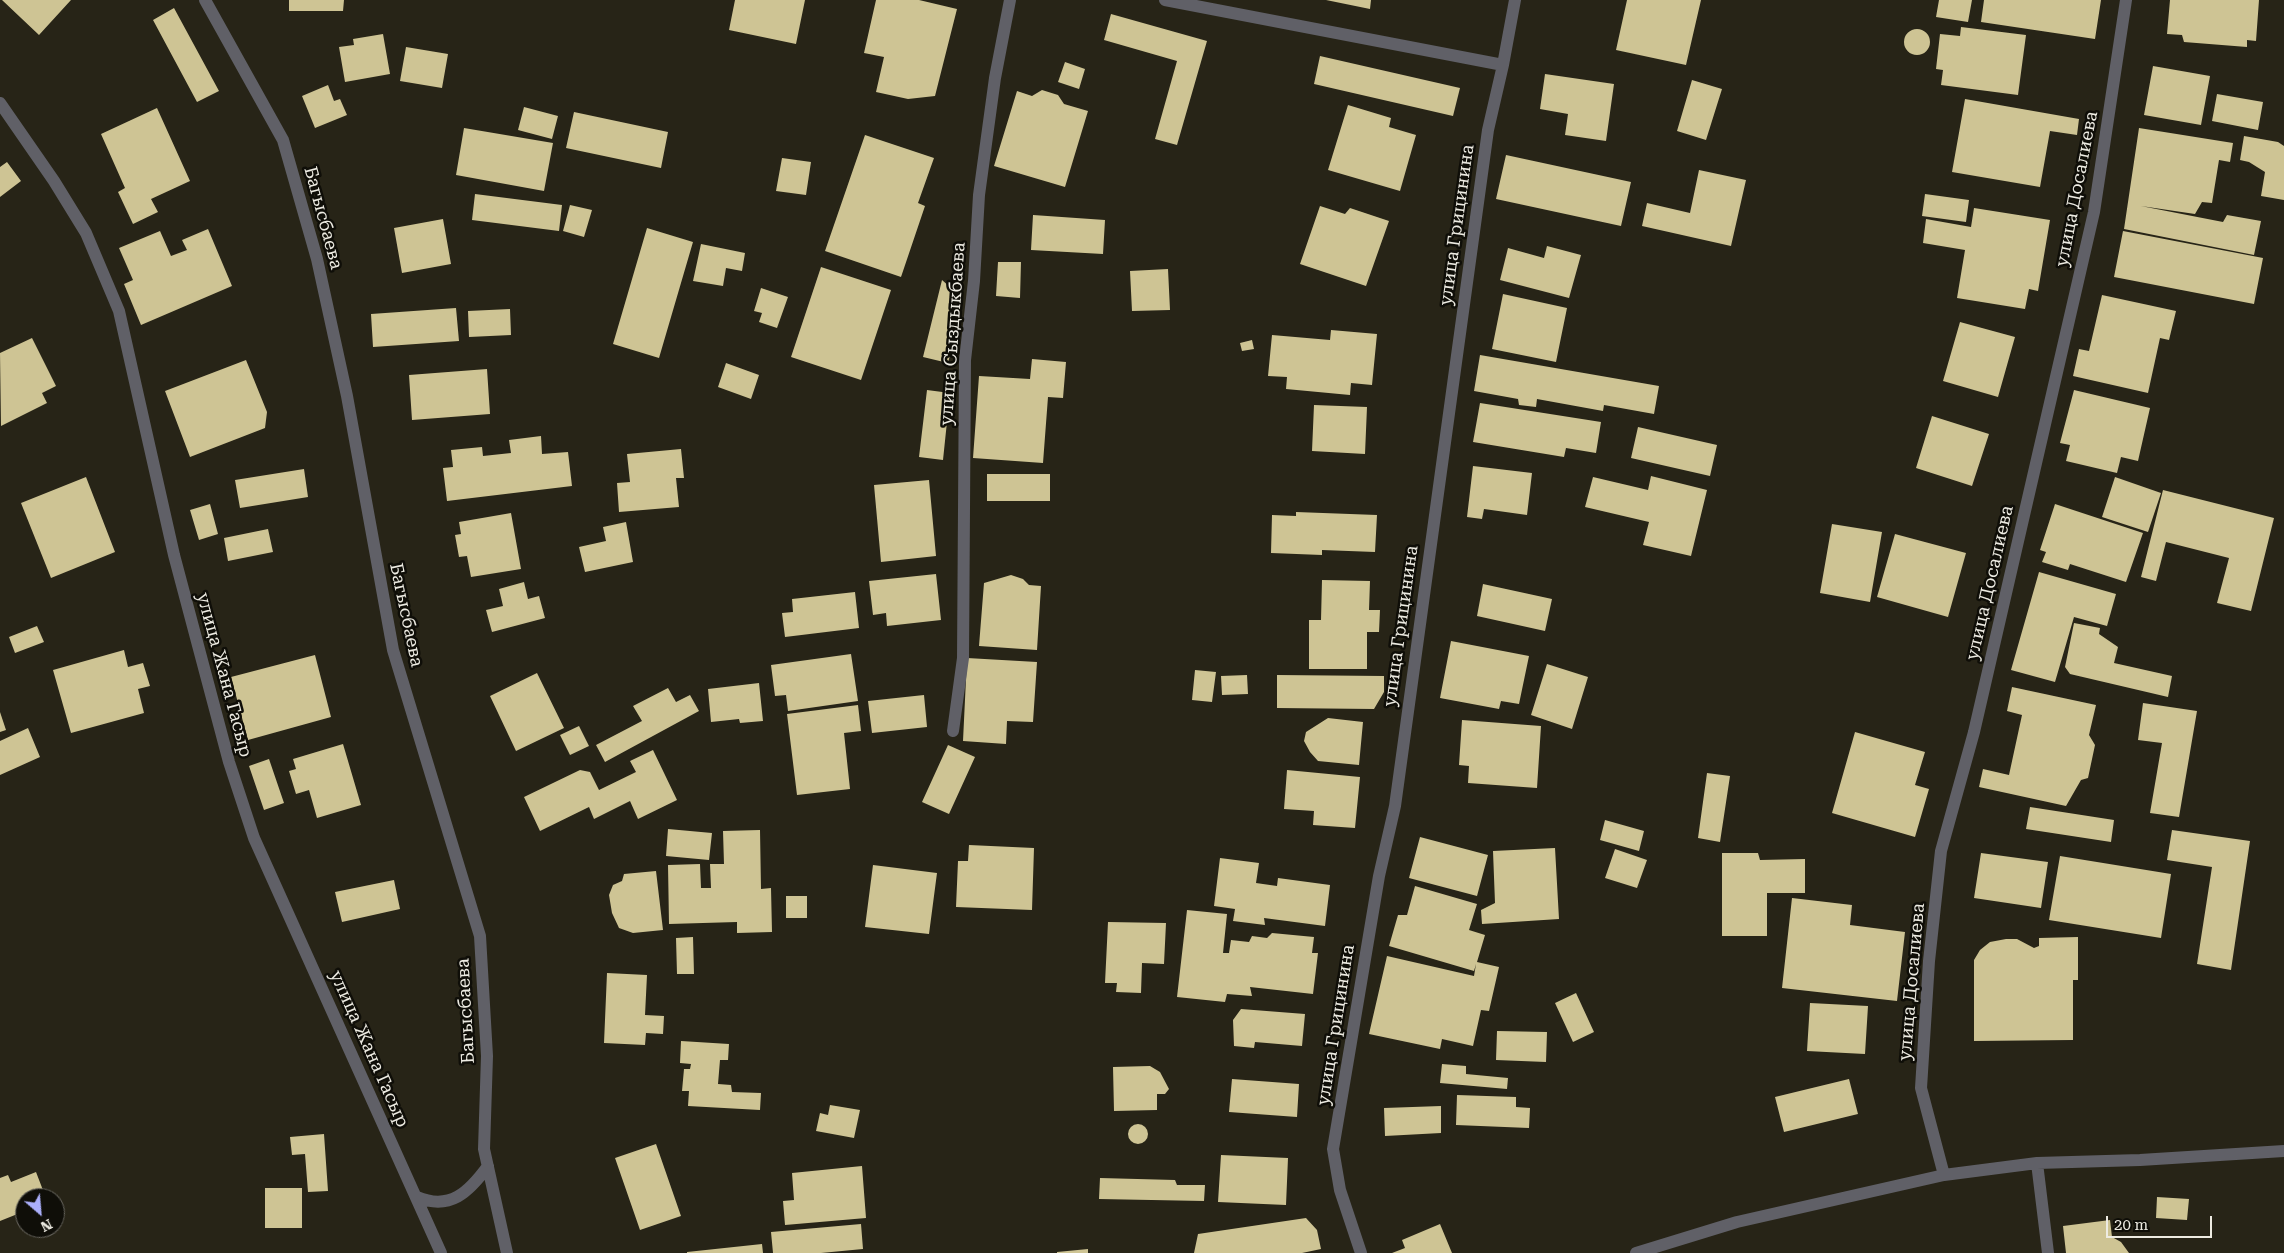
<!DOCTYPE html>
<meta charset="utf-8">
<style>
body{margin:0}
#map{position:relative;width:2284px;height:1253px;overflow:hidden;background:#272417;font-family:"Roboto Serif",serif}
canvas{display:block}
.north{position:absolute;left:15px;top:1188px;width:50px;height:50px;box-sizing:border-box;background:#0f0e08;border:1px solid #68665f;border-radius:50%;rotate:153deg;font-size:14px;font-weight:700;line-height:20px;text-align:center;color:#edebe2}
.north::after{content:'';display:block;margin:auto;width:18px;height:22px;background:#abaffb;clip-path:polygon(50% 0,100% 100%,50% 72%,0 100%)}
.scale{position:absolute;left:2106px;top:1216px;width:106px;height:22px;box-sizing:border-box;border:2px solid #edebe2;border-top:0;padding-left:6px;font-size:15px;line-height:18px;white-space:nowrap;color:#edebe2;-webkit-text-stroke:4px #0f0e08;paint-order:stroke}
</style>
<div id="map">
<canvas width="2284" height="1253"></canvas>
<div class="north">N</div>
<div class="scale">20 m</div>
</div>
<script>
const ctx = document.querySelector('canvas').getContext('2d');
ctx.lineJoin = 'round';
function paint(path, color) { ctx.fillStyle = color; ctx.fill(path, 'evenodd'); }
function stroke(path, color, width, dash) { ctx.strokeStyle = color; ctx.lineWidth = width; ctx.lineCap = dash ? 'butt' : 'round'; ctx.setLineDash(dash || []); ctx.stroke(path); }
function label(font, color, halo, rows, align = 'center') {
  ctx.font = font + ' "Roboto Serif",serif'; ctx.lineWidth = 5; ctx.setLineDash([]); ctx.textBaseline = 'middle'; ctx.strokeStyle = halo; ctx.fillStyle = color; for (const [text, x, y, turn = 0] of rows) {
    ctx.save(); ctx.translate(x, y); ctx.rotate((+turn || 0) * Math.PI / 180); ctx.textAlign = isNaN(turn) ? turn : align; if (halo) ctx.strokeText(text, 0, 0); ctx.fillText(text, 0, 0); ctx.restore();
  }
}
const building = new Path2D(`
 M2,0h69l-32,35z
 M289,0h55l-1,11h-54z
 M735,0h70l-9,44 -67,-14z
 M876,0h43l38,9 -22,87 -27,3 -32,-7 8,-35 -20,-4z
 M1326,0h45l-1,9z
 M1627,0h74l-15,65 -70,-15z
 M1939,0h33l-4,22 -32,-5z
 M1984,0h117l-6,39 -114,-17z
 M2170,0h89l-3,41 -9,-1v7l-63,-5 -2,-7 -15,-1z
 M174,8l45,83 -22,11 -44,-82z
 M1111,14l96,27 -30,104 -22,-6 22,-78 -73,-21z
 M1961,27l65,8 -8,60 -77,-10 2,-15 -7,-1 4,-35 20,2z
 M1904 42a13 13 0 1 1 26 0a13 13 0 1 1-26 0Z
 M383,34l7,40 -45,8 -6,-35 15,-2 -1,-6z
 M406,47l42,7 -6,34 -42,-7z
 M1320,56l140,32 -7,28 -139,-32z
 M1065,62l20,7 -6,20 -21,-7z
 M2153,66l57,10 -9,49 -57,-10z
 M1545,74l69,10 -8,57 -41,-6 3,-21 -28,-5z
 M1692,80l30,9 -16,51 -29,-9z
 M328,85l6,16 6,-2 7,16 -32,13 -13,-32z
 M1042,90l16,5 6,9 24,7 -23,76 -71,-21 23,-75 15,5z
 M2217,94l46,8 -5,28 -46,-9z
 M1965,99l114,20 -2,16 -27,-4 -10,56 -88,-15z
 M1348,105l43,13 -2,9 27,8 -16,56 -72,-21z
 M524,107l34,9 -6,23 -34,-9z
 M157,108l33,73 -39,18 7,13 -25,12 -15,-32 7,-4 -24,-54z
 M574,112l94,20 -7,36 -95,-20z
 M464,128l89,15 -9,48 -88,-16z
 M2139,128l94,15 -3,19 -11,-2 -7,43 -10,-1 -7,12 -54,-8 82,16 4,-7 34,6 -7,34 -130,-26z
 M865,135l69,23 -16,45 7,3 -24,71 -76,-26z
 M2244,136l34,6 6,4v54l-23,-4 4,-24 -16,-10 -9,-2z
 M1506,155l125,27 -10,44 -125,-27z
 M782,158l29,4 -5,33 -30,-4z
 M7,162l14,19 -21,16v-30z
 M1699,170l47,10 -15,66 -89,-20 5,-23 43,10z
 M475,194l87,11 -3,26 -87,-11z
 M1925,194l44,6 -3,22 -44,-6z
 M570,205l22,5 -8,27 -21,-6z
 M1320,206l25,8 5,-6 39,13 -23,65 -66,-22z
 M1974,208l76,12 -12,71 -9,-2 -4,20 -68,-11 8,-48 -42,-7 3,-24 45,8z
 M1033,215l72,5 -2,34 -72,-4z
 M443,219l8,45 -49,9 -8,-45z
 M647,228l46,14 -34,116 -46,-14z
 M208,229l24,57 -91,39 -17,-41 9,-4 -14,-32 41,-17 11,25 16,-6 -5,-10z
 M2123,231l140,27 -9,46 -140,-27z
 M701,244l44,9 -3,18 -16,-3 -3,18 -30,-5z
 M1547,246l34,9 -12,43 -69,-18 8,-32 36,10z
 M998,262h23l-1,36 -24,-2z
 M821,267l70,23 -30,90 -70,-23z
 M1168,269l2,41 -38,1 -2,-40z
 M942,280l17,15 3,12 -14,56 -25,-6z
 M761,288l27,9 -11,31 -18,-6 3,-9 -8,-2z
 M1503,294l64,14 -11,54 -64,-13z
 M2102,295l74,16 -7,29 -9,-2 -12,55 -75,-17 6,-27 10,2z
 M456,308l3,33 -86,6 -2,-33z
 M510,309l1,26 -42,2 -1,-26z
 M1960,322l55,15 -17,60 -55,-16z
 M1331,330l46,4 -5,51 -21,-2 -1,12 -64,-6 1,-12 -19,-1 4,-41 58,5z
 M32,338l24,48 -14,7 5,10 -46,23 -1,-73z
 M1252,340l2,9 -12,2 -2,-8z
 M1480,355l179,31 -5,28 -50,-9 -1,6 -66,-12 -1,8 -17,-2 -1,-6 -44,-8z
 M1032,359l34,3 -3,36 -15,-1 -5,66 -70,-5 6,-82 51,3z
 M246,360l21,52 -2,16 -75,29 -25,-66z
 M726,363l33,12 -8,24 -33,-12z
 M487,369l3,45 -78,6 -3,-45z
 M927,390l23,3 -7,67 -24,-3z
 M2074,390l76,18 -12,53 -17,-4 -4,16 -51,-12 4,-16 -10,-2z
 M1480,403l121,19 -5,31 -30,-5 -2,9 -91,-15z
 M1314,405l53,2 -2,47 -53,-3z
 M1932,416l57,18 -17,52 -56,-18z
 M1638,427l79,18 -7,31 -79,-18z
 M541,436l1,18 26,-2 4,34 -125,15 -4,-33 10,-1 -2,-17 31,-3 1,9 28,-3 -2,-13z
 M681,449l3,29h-8l3,29 -60,5 -2,-29 13,-1 -3,-28z
 M1473,466l59,7 -5,42 -43,-6 -2,10 -15,-2z
 M304,469l4,28 -68,11 -5,-28z
 M987,474h63v27h-63z
 M1651,476l56,14 -16,66 -48,-11 6,-23 -64,-15 8,-30 55,13z
 M86,477l29,75 -64,26 -30,-75z
 M2115,477l46,16 -13,39 -46,-15z
 M929,480l7,76 -55,6 -7,-77z
 M2163,490l111,28 -23,93 -34,-8 12,-45 -63,-16 -10,39 -15,-4z
 M210,504l8,30 -19,6 -9,-30z
 M2055,504l88,29 -17,49 -56,-18 -2,6 -26,-8 4,-10 -6,-2z
 M1296,512l81,3 -2,37 -53,-2v5l-51,-2 1,-38 24,1z
 M511,513l10,56 -50,8 -4,-21 -8,1 -4,-22 6,-1 -2,-12z
 M626,522l7,40 -48,10 -6,-25 27,-6 -3,-14z
 M1832,524l50,8 -12,70 -50,-9z
 M268,529l5,23 -45,9 -4,-23z
 M1895,534l71,19 -18,64 -71,-20z
 M2039,572l77,22 -9,32 -33,-9 -19,65 -44,-12z
 M936,574l5,46 -54,6 -1,-13 -13,2 -4,-34z
 M1011,575l12,4 6,6 12,1 -4,64 -58,-4 5,-63z
 M1322,580l48,1 -1,29h11l-1,22h-12v37h-58v-49h12z
 M524,582l4,17 11,-3 6,22 -53,14 -6,-22 17,-4 -4,-17z
 M1483,584l69,15 -7,32 -68,-15z
 M855,592l4,36 -74,9 -3,-24 11,-1 -1,-13z
 M2074,623l26,5 -1,6 19,13 -4,16 58,13 -4,21 -98,-23 -5,-7z
 M37,626l7,16 -29,11 -6,-16z
 M1451,641l78,15 -10,48 -18,-3 -2,8 -59,-11z
 M124,650l4,17 15,-4 7,23 -12,3 6,24 -73,20 -18,-63z
 M851,654l7,47 -70,10 -2,-16 -11,1 -4,-31z
 M315,655l16,62 -83,23 -17,-63z
 M967,658l70,4 -4,60 -26,-1 -1,23 -43,-3z
 M1547,664l41,13 -16,52 -41,-14z
 M1195,670l21,2 -4,30 -20,-2z
 M537,673l27,55 -48,23 -26,-55z
 M1247,675l1,19 -26,1 -1,-19z
 M1277,675l107,1v16l-10,17 -97,-1z
 M759,683l4,38 -23,2 -1,-4 -28,3 -3,-33z
 M2012,687l84,18 -7,30 6,10 -7,33 -7,2 -15,26 -87,-19 4,-18 26,6 13,-60 -15,-4z
 M668,688l8,14 14,-7 9,16 -94,51 -9,-17 46,-24 -9,-15z
 M924,695l3,32 -55,6 -4,-32z
 M2143,703l54,8 -18,106 -29,-4 12,-70 -24,-3z
 M858,705l3,26 -17,2 6,56 -53,6 -10,-81z
 M0,712l6,18 -6,2z
 M1328,718l35,4 -4,43 -41,-4 -8,-9 -6,-11 2,-9z
 M1462,720l79,6 -4,62 -69,-5 1,-17 -10,-1z
 M579,726l10,20 -19,9 -10,-20z
 M28,728l12,29 -40,18v-34z
 M1855,732l70,20 -10,33 14,4 -14,48 -83,-24z
 M343,744l18,61 -44,13 -8,-28 -13,4 -7,-23 7,-2 -3,-10z
 M948,745l27,12 -26,57 -27,-12z
 M653,750l24,50 -39,19 -8,-18 -36,18 -5,-12 -49,24 -16,-34 56,-27 10,2 9,18 37,-18 -6,-11z
 M269,759l15,44 -20,7 -15,-44z
 M1287,770l73,7 -5,51 -42,-3 1,-14 -30,-2z
 M1707,773l23,3 -10,66 -22,-4z
 M2030,807l84,13 -3,22 -85,-13z
 M1605,820l39,11 -5,20 -39,-11z
 M668,829l44,4 -3,27 -43,-4z
 M760,830l1,59 10,-1 1,44 -35,1v-11l-68,2 -1,-59 32,-1 1,24h10l-1,-24h14l-1,-33z
 M2172,830l78,11 -19,129 -34,-6 15,-97 -45,-7z
 M1420,837l68,18 -11,41 -68,-18z
 M969,845l65,3 -2,62 -76,-3 2,-46h10z
 M1555,848l4,71 -77,5 -1,-14 14,-7 -2,-52z
 M1615,849l32,11 -10,28 -32,-10z
 M1722,853h36l2,7 45,-1v34h-38v43h-45z
 M1981,853l67,9 -7,46 -67,-10z
 M2060,856l111,18 -10,64 -112,-18z
 M1220,858l39,5 -3,20 21,3 1,-8 52,7 -5,41 -61,-8 1,7 -32,-4 2,-12 -21,-3z
 M873,865l64,8 -8,61 -64,-7z
 M656,871l7,59 -30,3 -14,-5 -7,-15 -3,-18 4,-10 9,-4 2,-7z
 M394,880l6,29 -58,13 -7,-30z
 M1415,886l62,18 -8,26 16,5 -8,27 22,5 -10,44 -8,-1 -8,36 -31,-7 -2,10 -71,-15 18,-78 87,20 2,-12 -2,7 -85,-25 9,-31h9z
 M786,896h21v22h-21z
 M1792,898l60,7 -2,20 55,7 -8,69 -115,-13z
 M1187,910l40,4 -4,39h6l2,-13 18,2 3,-6 15,2 5,-5 42,4 -2,16h6l-5,41 -63,-7 2,9 -25,-2 -2,8 -48,-5z
 M1108,922l58,1 -2,41 -22,-1 -1,30 -25,-1 1,-9h-12z
 M693,937l1,37h-17l-1,-36z
 M2078,937v43h-5v60l-99,1v-81l6,-10 10,-8 16,-3h11l17,9 5,-2v-8z
 M607,973l40,2 -2,40 19,1 -1,18 -17,-1 -1,12 -41,-2z
 M1576,993l18,39 -21,10 -18,-39z
 M1810,1003l58,3 -3,48 -58,-3z
 M1241,1009l64,5 -3,32 -47,-4 -1,6 -20,-2 -1,-26z
 M1497,1031l50,1 -1,30 -50,-2z
 M681,1041l48,3 -1,16h-8l-2,24 13,1 1,7 29,1 -1,17 -72,-4 1,-15h-7l2,-22h6l1,-5 -11,-1z
 M1442,1064l24,2v8l42,4 -1,11 -67,-6z
 M1150,1066l10,6 9,17 -4,5h-8v16l-43,1 -1,-44z
 M1232,1079l67,5 -2,33 -68,-5z
 M1849,1079l9,35 -74,18 -9,-35z
 M1457,1095l59,2v10l14,1 -1,20 -73,-3z
 M830,1105l30,5 -6,28 -38,-7 4,-18 8,2z
 M1441,1106v27l-56,3 -1,-28z
 M1128 1134a10 10 0 1 1 20 0a10 10 0 1 1-20 0Z
 M324,1134l4,57 -20,1 -3,-38 -13,1 -2,-18z
 M656,1144l25,72 -41,14 -25,-72z
 M1221,1155l67,3 -2,47 -68,-3z
 M862,1166l4,52 -81,7 -2,-24 11,-1 -2,-27z
 M36,1172l10,26h-21v13l-25,10v-43l8,-3 3,7z
 M1100,1178l75,2 2,5h28l-1,16 -105,-2z
 M265,1188h37v40h-37z
 M2157,1197l32,2 -2,21 -31,-2z
 M1306,1218l11,12 4,19 -19,4h-108l4,-19z
 M2110,1220l2,17 9,5 8,11h-63l-3,-27z
 M861,1224l2,25 -42,4h-48l-2,-21z
 M1440,1224l12,29h-60l13,-5 -3,-8z
 M762,1244l1,9h-76v-1z
 M1088,1249v4h-31v-1z`);
const minor = new Path2D(`
 M205,0l78,140 34,119 30,137 46,254 87,286 7,120 -3,93 23,104
 M1165,0l338,65
 M0,103l54,78 32,52 33,78 55,244 55,207 25,76 187,415
 M953,731l10,-73 2,-298 9,-79 5,-86 16,-117 15,-78
 M2037,1163l11,90
 M1944,1175l-23,-87 8,-127 12,-110 33,-119 120,-520 32,-212
 M417,1197c33,14 52,-5 71,-31
 M1361,1253l-21,-63 -7,-41 46,-273 16,-70 93,-676 15,-65 12,-65
 M1636,1253l101,-31 207,-47 93,-12 103,-3 144,-9`);
const streetNames = [
 ["улица Досалиева",2077,189,-79],
 ["Багысбаева",323,218,75],
 ["улица Грицинина",1457,225,-82],
 ["улица Сыздыкбаева",953,334,-86],
 ["улица Досалиева",1990,583,-77],
 ["Багысбаева",406,615,78],
 ["улица Грицинина",1401,626,-82],
 ["улица Жана Гасыр",224,675,75],
 ["улица Досалиева",1912,982,-85],
 ["Багысбаева",466,1011,-93],
 ["улица Грицинина",1336,1025,-81],
 ["улица Жана Гасыр",369,1049,66]
];
paint(building, '#cec494');
stroke(minor, '#606067', 12);
label('18px', '#edebe2', '#0f0e08', streetNames);
</script>
